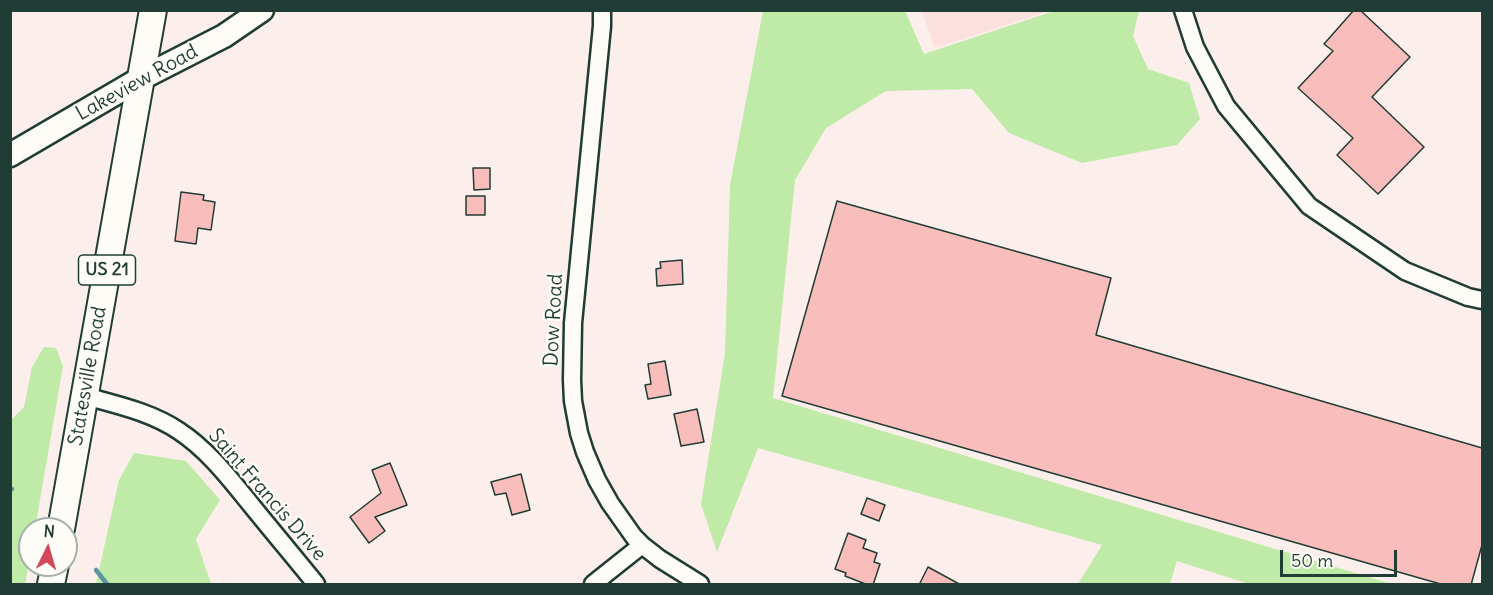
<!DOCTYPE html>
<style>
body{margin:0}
#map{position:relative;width:1493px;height:595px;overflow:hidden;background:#fcefeb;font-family:Delius,sans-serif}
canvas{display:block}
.frame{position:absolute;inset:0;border:12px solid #1f3d34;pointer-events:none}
.north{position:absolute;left:18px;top:517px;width:60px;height:60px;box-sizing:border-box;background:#fdfcf7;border:2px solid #a4b0a9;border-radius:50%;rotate:5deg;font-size:16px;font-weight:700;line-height:24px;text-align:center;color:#1f3d34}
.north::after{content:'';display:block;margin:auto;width:21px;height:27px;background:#d1495b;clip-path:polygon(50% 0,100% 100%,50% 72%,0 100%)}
.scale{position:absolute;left:1280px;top:550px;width:117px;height:27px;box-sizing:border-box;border:3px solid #1f3d34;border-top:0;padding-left:8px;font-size:18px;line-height:21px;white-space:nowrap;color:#1f3d34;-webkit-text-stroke:4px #fdfcf7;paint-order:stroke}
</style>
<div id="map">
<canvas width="1493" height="595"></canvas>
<div class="frame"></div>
<div class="north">N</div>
<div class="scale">50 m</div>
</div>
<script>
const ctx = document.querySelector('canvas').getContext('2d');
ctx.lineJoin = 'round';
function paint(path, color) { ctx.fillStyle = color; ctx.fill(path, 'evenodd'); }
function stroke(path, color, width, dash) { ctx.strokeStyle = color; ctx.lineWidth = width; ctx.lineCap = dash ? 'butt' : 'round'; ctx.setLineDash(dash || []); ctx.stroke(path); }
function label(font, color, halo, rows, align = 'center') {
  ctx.font = font + ' Delius,sans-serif'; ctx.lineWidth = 4.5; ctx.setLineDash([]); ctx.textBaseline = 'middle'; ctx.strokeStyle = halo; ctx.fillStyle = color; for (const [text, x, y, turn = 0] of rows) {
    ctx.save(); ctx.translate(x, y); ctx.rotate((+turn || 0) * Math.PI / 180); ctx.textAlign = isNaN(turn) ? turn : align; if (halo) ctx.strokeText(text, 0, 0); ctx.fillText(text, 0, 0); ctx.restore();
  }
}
const built = new Path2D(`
 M922,11v-1l127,1 -114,37z`);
const green = new Path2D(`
 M763,11h142l19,43 130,-43h85l-6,25 15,33 41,14 11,36 -23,26 -95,18 -73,-30 -37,-44 -86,2 -60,37 -31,52 -22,218 619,186h-143l-72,-23 -7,23h-92l24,-39 -344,-97 -41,104 -16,-48 24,-151 5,-168z
 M44,347l12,1 7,18 -28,163h-5v28l-5,27h-14v-164l13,-13 8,-40z
 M134,453l52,8 34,39 -24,39 15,45h-115l23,-104z`);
const stream = new Path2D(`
 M10,488l2,1
 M96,570l11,14`);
const building = new Path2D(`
 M1354,10h6l50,47 -38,40 52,50 -46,47 -41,-39 16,-17 -55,-50 35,-37 -9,-7z
 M473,168h17v21l-16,1z
 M181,192l23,3 -1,5 12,2 -4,28 -13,-2 -2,16 -21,-3z
 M466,196h19v19h-19z
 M837,201l274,77 -15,57 386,113v97l-11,40h-27l-662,-189z
 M682,260l1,24 -26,2 -1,-17 5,-1 -1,-6z
 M665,361l6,34 -23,4 -3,-14 6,-1 -3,-20z
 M697,409l7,33 -23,4 -7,-32z
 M390,463l17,42 -32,12 10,14 -16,12 -19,-26 31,-24 -9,-23z
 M521,474l9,36 -18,5 -6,-22 -11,2 -4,-13z
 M867,498l18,7 -6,16 -18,-7z
 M848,533l18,7 -3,8 14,5 -3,9 6,2 -7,21h-5l-23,-9 1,-3 -11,-4z
 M928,567l33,18h-42z`);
const street = new Path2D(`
 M602,10v16l-29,297 -1,57 1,21 6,32 6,19 12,28 13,23 24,34 8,8 18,14 40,25
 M1183,10l12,37 31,59 83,100 96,65 63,26 14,3
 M85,396c32,9 66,16 94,35 29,19 51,48 73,75 21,26 43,52 64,78
 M593,584l49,-39`);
const secondary = new Path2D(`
 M10,155l130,-76 84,-43 38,-26`);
const primary = new Path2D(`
 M61,529l92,-519
 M51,584l4,-19`);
const shields = [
 [107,270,57]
];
const shieldNames = [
 ["US 21",107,270]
];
const streetNames = [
 ["Lakeview Road",137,83,-29],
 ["Dow Road",554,320,-87],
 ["Statesville Road",88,376,-80],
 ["Saint Francis Drive",267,495,49]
];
paint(built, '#fbe0dd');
paint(green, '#bfeaa7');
stroke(stream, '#5c959f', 4.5);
paint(building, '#f9bdbb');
stroke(building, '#1f3d34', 1.5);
stroke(street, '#1f3d34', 21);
stroke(secondary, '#1f3d34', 27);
stroke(primary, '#1f3d34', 30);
stroke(street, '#fdfcf7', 16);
stroke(secondary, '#fdfcf7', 22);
stroke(primary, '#fdfcf7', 26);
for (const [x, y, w] of shields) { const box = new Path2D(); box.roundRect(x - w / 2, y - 15, w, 30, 4.5); ctx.fillStyle = '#fdfcf7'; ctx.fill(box); stroke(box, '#1f3d34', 1.5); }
label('bold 18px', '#1f3d34', null, shieldNames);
label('20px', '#1f3d34', '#fdfcf7', streetNames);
</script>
